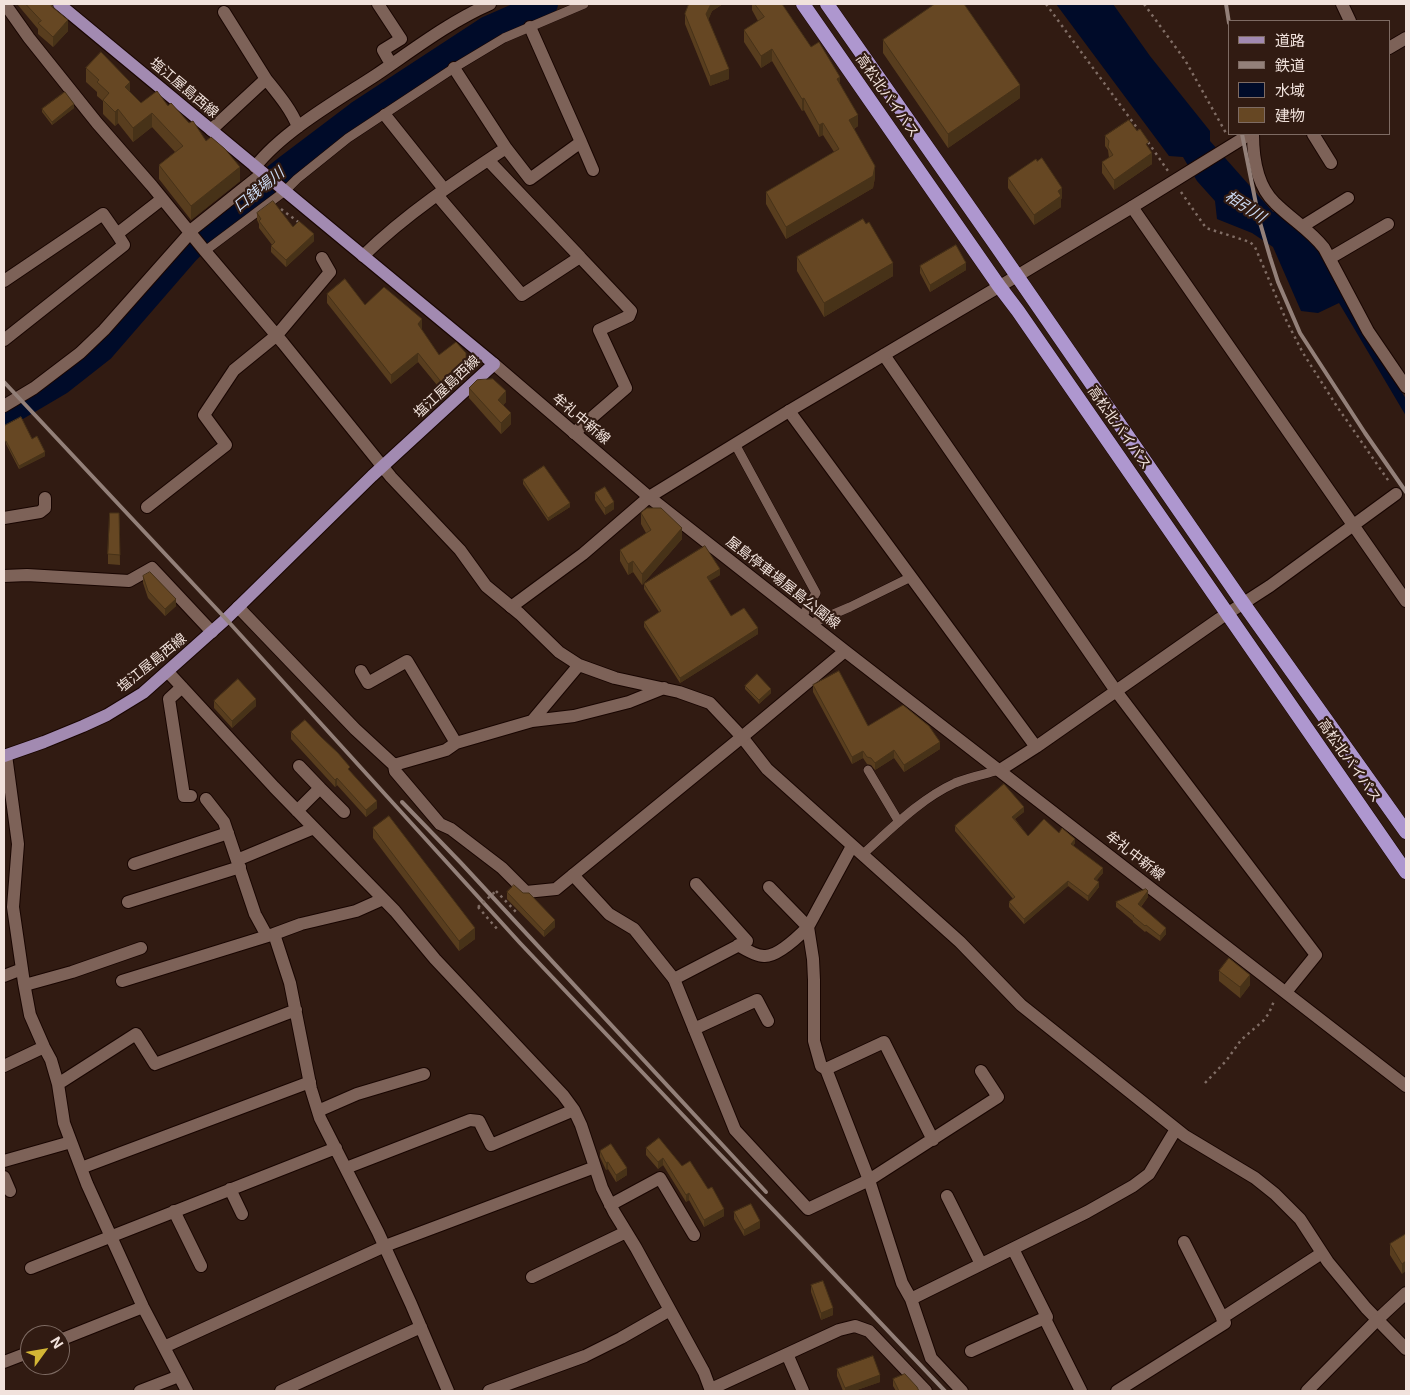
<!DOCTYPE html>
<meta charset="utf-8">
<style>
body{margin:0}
#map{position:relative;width:1410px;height:1395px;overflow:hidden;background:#311b12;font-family:Inter,"Noto Sans JP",sans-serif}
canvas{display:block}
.frame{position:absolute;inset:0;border:5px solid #f1e2dc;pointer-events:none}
.legend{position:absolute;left:1228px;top:20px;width:162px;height:115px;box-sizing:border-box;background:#311b12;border:1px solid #7e6b63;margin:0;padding:6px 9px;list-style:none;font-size:15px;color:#f1e2dc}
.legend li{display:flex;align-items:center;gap:10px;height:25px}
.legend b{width:25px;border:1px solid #7e6b63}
.north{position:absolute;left:20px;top:1325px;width:50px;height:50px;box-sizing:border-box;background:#311b12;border:1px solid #7e6b63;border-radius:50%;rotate:58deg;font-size:14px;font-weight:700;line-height:20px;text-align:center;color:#f1e2dc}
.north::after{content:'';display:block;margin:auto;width:18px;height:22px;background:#d3b635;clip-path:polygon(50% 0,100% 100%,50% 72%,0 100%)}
</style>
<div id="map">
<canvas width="1410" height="1395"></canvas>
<div class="frame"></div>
<ul class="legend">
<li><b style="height:6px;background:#a28ab1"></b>道路</li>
<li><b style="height:6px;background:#938079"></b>鉄道</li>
<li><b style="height:14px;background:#000b29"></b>水域</li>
<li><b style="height:14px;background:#664723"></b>建物</li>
</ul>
<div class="north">N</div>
</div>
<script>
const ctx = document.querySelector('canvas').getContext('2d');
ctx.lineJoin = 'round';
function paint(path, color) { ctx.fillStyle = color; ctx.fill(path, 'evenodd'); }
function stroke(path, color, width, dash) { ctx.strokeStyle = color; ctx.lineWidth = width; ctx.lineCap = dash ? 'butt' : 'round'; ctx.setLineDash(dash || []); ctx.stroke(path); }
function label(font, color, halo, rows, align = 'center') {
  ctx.font = font + ' Inter,"Noto Sans JP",sans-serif'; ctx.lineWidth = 4.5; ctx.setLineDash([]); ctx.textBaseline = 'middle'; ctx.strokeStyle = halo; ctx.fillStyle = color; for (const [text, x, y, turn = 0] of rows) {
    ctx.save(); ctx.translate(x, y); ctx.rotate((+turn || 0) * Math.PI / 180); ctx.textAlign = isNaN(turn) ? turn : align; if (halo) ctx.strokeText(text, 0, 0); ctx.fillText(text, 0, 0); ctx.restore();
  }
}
const water = new Path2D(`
 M1056,4h57l37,52 60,75v10l63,71 5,-2 36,31 41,75 51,83v17l-67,-113 -21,10 -17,-2 -28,-64 -21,-14 -35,-14 -2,-18 -18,-20 -14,-24 -14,-1z`);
const river = new Path2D(`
 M4,415l56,-33 42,-33 85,-98 21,-21 80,-63 70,-53 130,-85 57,-25`);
const path = new Path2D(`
 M1046,4l94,128
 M1144,4l41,56 41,73
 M1148,142l20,29
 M1181,192l25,36 44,14 5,5 32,75 16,31 33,52 54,78
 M281,209l20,15
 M496,891l21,22
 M478,907l20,23
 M1205,1083l21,-22 15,-21 23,-20 5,-7 5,-12`);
const service = new Path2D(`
 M205,251l80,-60 12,-12 51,-41 106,-70 50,-30 80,-34
 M735,444l81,149 -14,24
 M810,624l40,-17 61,-30
 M868,770l31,52
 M862,855c29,-26 58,-56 93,-72 14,-6 30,-9 45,-13`);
const minor = new Path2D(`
 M5,4l24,34 68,85 55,63 53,65 78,92 108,134 69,73 26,36 34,28 39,38 20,13 36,13 64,14 31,11 32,34 25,32 193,173 61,63 164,131 70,42 20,16 25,25 28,43 38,46 40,41
 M378,4l23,35 -18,11 8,14
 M1342,4l8,17
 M454,68l52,80
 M266,79c12,15 25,30 32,48
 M385,115l59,74
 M211,130l55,-51 -42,-67
 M1253,134c0,23 4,52 22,69 16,16 35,27 49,45l44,83 38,56
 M1313,134l18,29
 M581,142l12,28
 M255,167c28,-36 83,-67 121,-92 37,-25 73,-53 114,-71
 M437,195l85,100 58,-38 -92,-97
 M1132,207l274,394
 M1303,226l45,-28
 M189,232l74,-59
 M363,256c43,-42 93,-75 143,-108l24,31 51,-37 -51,-115
 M1330,258l58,-34
 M4,281l99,-67 14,20
 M4,340l120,-95 -7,-11 45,-35
 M884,355l232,336 200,264 -30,37
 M4,406l30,-18 46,-35 24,-23 86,-97
 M789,411l247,336
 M574,433l52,-45 -27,-58 30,-14 2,-5 -51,-54
 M147,507l79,-62 -22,-30 30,-45 43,-35 53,-63 -8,-14
 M4,518l36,-6 5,-4v-10
 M4,576l23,-1 102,6 23,-13 60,64
 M238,607l117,122 39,36 1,6 45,53 11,5 51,39 24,24 30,-3 17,-14
 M361,671l7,12 39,-22 49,82 76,-22 47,-56
 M168,672l106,115 121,124 40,48 128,136 11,15 7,15 21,63 12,24 22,36 68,124 7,19
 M182,687l-13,12 15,97h7
 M532,721l42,-5 55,-14 35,-14
 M6,755l12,89 -5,63 11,76 6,32 14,32 7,13 7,24 6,39 23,61 56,123 44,84
 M394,765l52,-15 10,-7
 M1000,770l36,-23 183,-128 51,-33 126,-92
 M320,788l24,24
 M206,799l18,23 31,92 12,22
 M297,811l23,-23 -21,-22
 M237,860l77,-32
 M134,864l94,-31
 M696,884l51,57 -73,38 61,151 73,79 61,-29 129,-83 -17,-26
 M769,887l39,40 5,32 1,21v61l7,25 5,3
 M383,899l-27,12 -55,13 -27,10 16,49 21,106 9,29 58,114 33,72 37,87
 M128,902l112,-35
 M738,945c8,5 18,11 26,11 13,1 35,-20 44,-29l44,-81
 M4,976l18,-7
 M122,981l152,-47
 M25,985l47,-13 69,-24
 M694,1029l63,-29 11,21
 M4,1066l40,-19
 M58,1084l78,-50 19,30 141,-54
 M318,1111l39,-17 67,-20
 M933,1140l-49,-98 -58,27 43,111 33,103 9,16 20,59 31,33
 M4,1161l67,-19
 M81,1168l229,-86
 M346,1168l124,-48 9,1 12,24 83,-35
 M4,1177l6,14
 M230,1189l12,25
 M947,1196l34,68
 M610,1205l50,-27 34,57
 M174,1211l27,55
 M31,1268l305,-120
 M532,1277l94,-45
 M911,1299l176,-87 46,-26 16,-12 27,-45
 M1044,1317l37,74
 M1222,1318l100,-65
 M1377,1320l29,-27
 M60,1340l83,-33
 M164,1347l221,-101 210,-79
 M971,1351l76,-34 -34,-68
 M787,1354l16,37
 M4,1362l26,-10
 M711,1389l128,-59 16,-4 14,5 57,60
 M140,1391l39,-15
 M281,1391l140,-64
 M489,1391l96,-35 36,-18 49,-28
 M1117,1391l108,-68 -41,-81`);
const tertiary = new Path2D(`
 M1389,48l17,-10
 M1017,276l115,-69 118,-73
 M511,607l72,-53 66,-57
 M1307,1391l70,-71`);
const secondary = new Path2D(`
 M494,364l155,133 196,154 561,435
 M649,497l140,-86 228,-135
 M674,979l-40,-50 -25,-15 -36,-39 169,-138 103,-86`);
const primary = new Path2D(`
 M4,756l40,-14 39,-16 24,-11 36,-22 83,-74 146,-143 122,-112 -435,-360`);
const trunk = new Path2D(`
 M803,4l196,282 19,25 388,561
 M827,4l168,240 248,359 163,229`);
const rail = new Path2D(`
 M1226,4l3,19
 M1242,134l17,85 11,38 8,25 22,51 65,100 41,59
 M4,382l222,237 294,324 192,203 91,95 142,150
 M402,802l59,61 305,329`);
const pathBridge = new Path2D(`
 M478,907l18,-16`);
const wall = new Path2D(`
 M17,4h35l1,3 15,24 -15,16 -15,-13v-5z
 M689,4h34l-11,7 -4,9 21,59 -19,7 -25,-62v-10z
 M752,4h30l29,43 29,37 18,42 -4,3 21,48 -2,11 -87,51 -20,-35v-12l68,-40 -11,-17 -4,2 -15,-27 -2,1 -30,-50 -11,7 -17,-26v-12l14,-9 -6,-11z
 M883,40l137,58 -72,50 -65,-95z
 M86,68l44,24 11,11 27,3 38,35 34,40 -49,39 -32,-41v-14l16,-13 -23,-25 -19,15 -15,-19 -3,3 -12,-12v-13l-6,-5v-4l-11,-10z
 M74,108l-22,17 -10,-13v-3z
 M1105,136l44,12 3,16 -38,26 -12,-17v-11l7,-4 -1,-8 -3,-4z
 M1008,178l54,20 -1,1v8l-27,18 -26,-37z
 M257,213l36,14 21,14 -28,26 -15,-15v-6l1,-1 -13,-17v-4l-2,-4z
 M797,257l96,19 -69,41 -27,-46z
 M920,266l46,4 -36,22 -10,-19z
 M327,294l38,11 57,23 -1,1 18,26 27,24 -20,17 -28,-34 -27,22 -64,-81z
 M469,388l37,14 -3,3 8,19 -10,10 -32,-36z
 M4,426l28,13 13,17 -26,13 -13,-25z
 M523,480l47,27 -22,14 -25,-37z
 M595,493l19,16 -9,6 -10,-15z
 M119,513l1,52 -12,-1v-10z
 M641,513l41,26 -40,46 -9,-13 -5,3 -8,-14v-11l26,-17 -5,-9z
 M720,575l-11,6 22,35 27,18 -78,49 -36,-56v-5l15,-10 -15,-23v-5z
 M143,576l33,30 -11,10 -17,-18 -5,-15z
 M813,685l55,41 72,23 -36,23 -10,-14 -19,12 -4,-5 -4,-1 -4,-6 -11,6 -39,-72z
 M745,686l26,7 -12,11 -14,-15z
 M214,701l42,5 -24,22 -18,-20z
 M291,732l59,39 27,37 -11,9 -29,-32 -2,2 -44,-48z
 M1024,812l-9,7 13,17 31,-3 16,10 -2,3 30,27 -6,7 2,7 -11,14 -20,-15 -44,38 -15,-17v-5l4,-3 -58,-68v-5z
 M373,828l102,111 -16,12 -86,-113z
 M507,892l16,1 32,34 -11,10 -37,-38z
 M1148,897l-7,10 25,27 -6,7 -14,-10 -1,1 -12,-10v-1l-17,-14v-5z
 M1219,971l31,14 -10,13 -21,-17z
 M646,1148l36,18 42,50 -20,11 -15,-27 -3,2 -23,-37 -5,4 -12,-14z
 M600,1151l27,24 -11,7 -8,-13 -2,1 -6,-13z
 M734,1212l26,16 -16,8 -10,-17z
 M1406,1234l-4,40 -12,-19v-11z
 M811,1285l22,30 -12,5 -10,-28z
 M837,1369l43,13 -26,9h-11l-6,-15z
 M893,1379l26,12h-23l-3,-5z`);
const shadedWall = new Path2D(`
 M711,4h12l-11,7 -6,14v-11z
 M68,20v11l-15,16v-10z
 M772,49v12l-11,7v-12z
 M729,69v10l-19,7v-10z
 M840,77v12l-3,-10z
 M130,82v14l-5,-9z
 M1020,85v13l-72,50v-14z
 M804,98v12l-2,1v-12z
 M74,104v4l-22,17v-3z
 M118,109v14l-3,3v-14z
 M152,113v14l-19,15v-14z
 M858,115v11l-9,6v-12z
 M823,123v12l-4,2v-12z
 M1152,153v11l-38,26v-10z
 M875,166v11l-2,11 -87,51v-12z
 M240,167v14l-49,39v-14z
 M1062,188v10l-1,1v8l-27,18v-10l24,-24z
 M314,234v7l-28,26v-7z
 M893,263v13l-69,41v-14z
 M966,263v7l-36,22v-7z
 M422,319v9l-4,5v-9z
 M418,353v9l-27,22v-9z
 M466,353v26l-20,17v-8z
 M506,391v11l-8,8v-10z
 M511,413v11l-10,10v-11z
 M45,452v4l-26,13v-3z
 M614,502v7l-9,6v-7z
 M570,503v4l-22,14v-3z
 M682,528v11l-40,46v-11z
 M633,561v11l-5,3v-11z
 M720,569v6l-13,8v-6z
 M176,599v7l-11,10v-7z
 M758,628v6l-78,49v-5z
 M771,689v4l-12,11v-4z
 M256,699v7l-24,22v-7z
 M940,742v7l-36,23v-7z
 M894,750v8l-19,12v-7z
 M863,751v7l-11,6v-7z
 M337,778v7l-2,2v-7z
 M377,801v7l-11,9v-7z
 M1024,807v5l-12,9v-4z
 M1075,839v4l-4,6v-5z
 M1103,868v5l-9,10v-4z
 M1068,881v5l-44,38v-5z
 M1099,882v5l-11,14v-5z
 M1148,891v6l-10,13v-6z
 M555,920v7l-11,10v-6z
 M475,928v11l-16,12v-10z
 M1166,928v6l-6,7v-5z
 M1250,975v10l-10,13v-11z
 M663,1158v7l-5,4v-7z
 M608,1162v7l-2,1v-7z
 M627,1168v7l-11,7v-7z
 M689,1193v7l-3,2v-7z
 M724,1209v7l-20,11v-7z
 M760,1221v7l-16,8v-6z
 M1406,1261v10l-4,3v-10z
 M833,1308v7l-12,5v-7z
 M880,1375v7l-26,9h-9v-3z`);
const building = new Path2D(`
 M26,4h26l-1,2 17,14 -15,17 -15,-14 3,-2z
 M689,4h22l-5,10 23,55 -19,7 -25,-62z
 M755,4h27l29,43 8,-5 21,35 -3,2 21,36 -9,5 26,46 -2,10 -87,51 -20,-35 73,-43 -16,-26 -4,2 -15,-27 -2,1 -30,-50 -11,7 -17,-26 20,-13z
 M935,4h29l56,81 -72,49 -65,-94z
 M101,52l29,30 -5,5 16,16 16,-12 11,15 3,-3 18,20 4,-2 13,20 5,-4 14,12 15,18 -49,39 -32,-41 24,-19 -31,-33 -19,15 -15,-19 -3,3 -12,-12 6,-7 -12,-11 2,-2 -13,-12z
 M65,92l9,12 -22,18 -10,-13z
 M1129,120l8,11 3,-2 9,13 -3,2 6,9 -38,27 -12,-18 11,-7 -5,-8 1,-6 -4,-5z
 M1042,158l20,30 -4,3 3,5 -27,19 -26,-37 28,-19 1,2z
 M273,201l20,26 6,-6 15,13 -28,26 -15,-14 4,-4 -16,-21 2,-2 -4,-6z
 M863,219l3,5 3,-2 24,41 -69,40 -27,-46z
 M956,245l10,18 -36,22 -10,-19z
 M345,279l20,26 19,-18 38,32 -4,5 21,31 17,-13 10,11v17l-20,18 -28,-35 -27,22 -64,-81z
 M493,379l13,12 -8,9 13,13 -10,10 -32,-35 8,-8z
 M21,417l11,22 5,-3 8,16 -26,14 -13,-25 -2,1v-16z
 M544,466l26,37 -22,15 -25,-38z
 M605,487l9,15 -9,6 -10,-15z
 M647,508h14l21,20 -40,46 -9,-13 -5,3 -8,-14 31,-20 -10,-17z
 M110,513h9l1,42 -12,-1z
 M705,546l15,23 -13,8 24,39 13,-8 14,20 -78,50 -36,-56 17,-11 -17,-27z
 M150,572l26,27 -11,10 -17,-18 -5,-15z
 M839,671l29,55 35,-21 26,21 11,16 -36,23 -10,-15 -19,13 -4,-5 -4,-1 -4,-6 -11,6 -39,-72z
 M757,674l14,15 -12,11 -14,-14z
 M238,679l18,20 -24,22 -18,-20z
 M305,720l16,17 17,16 12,14 -2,2 29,32 -11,9 -29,-32 -2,2 -44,-48z
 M1004,784l20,23 -12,10 16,19 16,-17 15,14 3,-5 13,11 -4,5 32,24 -9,11 5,3 -11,14 -20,-15 -44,38 -15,-17 6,-5 -60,-71z
 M389,816l86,112 -16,13 -86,-113z
 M514,885l9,8h6l26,27 -11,11 -37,-39z
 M1146,889l2,2 -10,13 28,24 -6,8 -14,-11 -1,1 -12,-10h1l-18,-14z
 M1229,958l21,17 -10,12 -21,-16z
 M659,1138l23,28 8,-5 18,28 4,-2 12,22 -20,11 -15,-27 -3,2 -23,-37 -5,4 -12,-14z
 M611,1144l16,24 -11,7 -8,-13 -2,1 -6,-12z
 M751,1204l9,17 -16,9 -10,-18z
 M1406,1234v27l-4,3 -12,-20z
 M823,1281l10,27 -12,5 -10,-28z
 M873,1356l7,19 -35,13 -8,-19z
 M905,1374l12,13 2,4h-20l-6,-12z`);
const streetNames = [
 ["塩江屋島西線",184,88,40],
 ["高松北バイパス",887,96,55],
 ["塩江屋島西線",447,387,-43],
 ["牟礼中新線",581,419,40],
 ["高松北バイパス",1119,428,55],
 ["屋島停車場屋島公園線",783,583,38],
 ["塩江屋島西線",152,663,-39],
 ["高松北バイパス",1349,761,55],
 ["牟礼中新線",1135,856,38]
];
const waterNames = [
 ["口銭場川",259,190,-39],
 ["相引川",1245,207,33]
];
paint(water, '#000b29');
stroke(river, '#000b29', 26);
stroke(service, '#180501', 10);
stroke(minor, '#180501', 14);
stroke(tertiary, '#180501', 14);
stroke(secondary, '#180501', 14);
stroke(primary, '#180501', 14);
stroke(trunk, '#180501', 15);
stroke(path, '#806d65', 2.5, [2.5, 4]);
stroke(service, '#7d6258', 9);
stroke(minor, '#7d6258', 12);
stroke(tertiary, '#7d6258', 12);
stroke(secondary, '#7d6258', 12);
stroke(primary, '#a28ab1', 12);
stroke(trunk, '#ae97cf', 14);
stroke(rail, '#938079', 4);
stroke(pathBridge, '#806d65', 2.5, [2.5, 4]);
paint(wall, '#583d1e');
paint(shadedWall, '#473218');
paint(building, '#664723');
stroke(building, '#473218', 1);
label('14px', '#f1e2dc', '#311b12', streetNames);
label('italic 15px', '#ccdbf4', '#311b12', waterNames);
</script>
